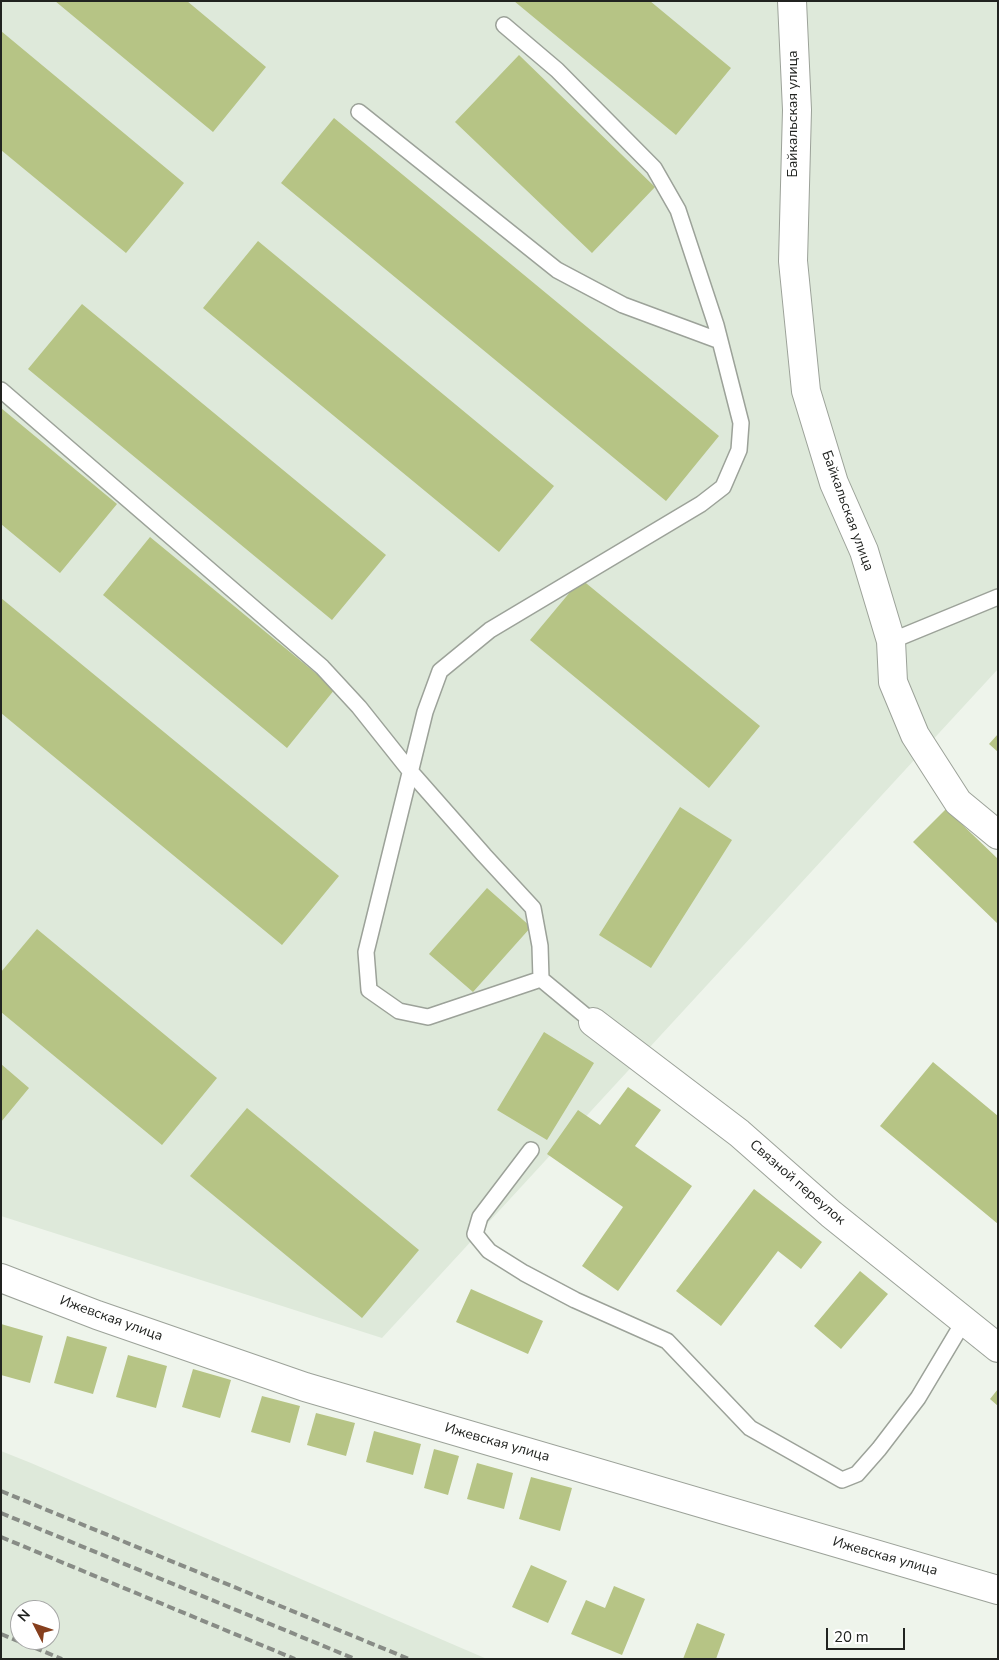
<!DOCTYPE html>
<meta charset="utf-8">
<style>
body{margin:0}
#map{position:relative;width:999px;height:1660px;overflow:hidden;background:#eef4eb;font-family:"Nunito Sans",sans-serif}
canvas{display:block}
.frame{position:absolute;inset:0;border:2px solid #212320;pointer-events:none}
.north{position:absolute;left:10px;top:1600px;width:50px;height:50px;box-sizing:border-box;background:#fff;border:1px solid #a6a7a6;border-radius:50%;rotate:311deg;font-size:14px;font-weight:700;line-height:20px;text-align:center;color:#212320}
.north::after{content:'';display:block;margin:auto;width:18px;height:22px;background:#863f1d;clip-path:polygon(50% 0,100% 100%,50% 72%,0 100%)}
.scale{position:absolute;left:826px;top:1628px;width:79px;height:22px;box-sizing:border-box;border:2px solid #212320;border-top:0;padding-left:6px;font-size:15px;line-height:18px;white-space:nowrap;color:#212320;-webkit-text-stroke:4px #fff;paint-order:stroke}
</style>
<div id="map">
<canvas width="999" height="1660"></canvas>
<div class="frame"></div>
<div class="north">N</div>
<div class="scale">20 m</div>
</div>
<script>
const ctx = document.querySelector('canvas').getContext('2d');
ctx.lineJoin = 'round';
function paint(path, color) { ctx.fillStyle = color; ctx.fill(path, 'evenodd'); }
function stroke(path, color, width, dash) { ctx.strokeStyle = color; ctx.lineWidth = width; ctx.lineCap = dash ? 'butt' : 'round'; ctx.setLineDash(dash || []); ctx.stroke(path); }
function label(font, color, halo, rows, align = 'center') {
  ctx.font = font + ' "Nunito Sans",sans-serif'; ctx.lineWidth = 5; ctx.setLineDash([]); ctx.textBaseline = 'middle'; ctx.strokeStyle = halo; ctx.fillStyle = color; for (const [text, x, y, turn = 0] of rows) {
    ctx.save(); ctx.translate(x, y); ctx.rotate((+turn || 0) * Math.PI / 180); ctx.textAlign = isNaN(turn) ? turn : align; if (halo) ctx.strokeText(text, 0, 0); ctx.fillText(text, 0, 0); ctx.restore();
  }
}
const built = new Path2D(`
 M1,1h997v668l-616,669 -381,-122z
 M1,1451l30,12 456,196h-486zM20,1610h30v30h-30z`);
const building = new Path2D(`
 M55,1h132l79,66 -53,65z
 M514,1h136l81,67 -55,67z
 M1,31l183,152 -58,70 -125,-103z
 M519,55l136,132 -63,66 -137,-131z
 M334,118l385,318 -53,65 -385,-318z
 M258,241l296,245 -55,66 -296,-244z
 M82,304l304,251 -54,65 -304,-251z
 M1,408l116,96 -57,69 -59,-49z
 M150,537l185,152 -48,59 -184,-153z
 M581,579l179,147 -51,62 -179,-148z
 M1,598l338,278 -57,69 -281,-232z
 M998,734v18l-9,-8z
 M680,807l52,33 -81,128 -52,-33z
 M946,809l52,50v65l-85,-82z
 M487,888l44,39 -58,65 -44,-38z
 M37,929l180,149 -55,67 -161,-133v-40z
 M544,1032l50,31 -47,77 -50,-30z
 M933,1062l65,54v108l-118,-98z
 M1,1064l28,24 -28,34z
 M628,1087l33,23 -26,36 57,40 -74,105 -36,-25 41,-59 -76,-53 31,-44 22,15z
 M247,1108l172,142 -57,68 -172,-142z
 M754,1189l68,53 -21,27 -23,-18 -57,75 -45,-35z
 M860,1271l28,23 -47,55 -27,-23z
 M471,1289l72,32 -15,33 -72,-32z
 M1,1324l42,12 -13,47 -29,-8z
 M67,1336l40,11 -14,47 -39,-11z
 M128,1355l39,11 -11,42 -40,-11z
 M193,1369l38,11 -11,38 -38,-11z
 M998,1389v17l-8,-7z
 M262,1396l38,10 -10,37 -39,-11z
 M316,1413l39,10 -9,33 -39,-11z
 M374,1431l47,13 -8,31 -47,-13z
 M434,1449l25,7 -11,39 -24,-7z
 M477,1463l36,10 -9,36 -37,-10z
 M531,1477l41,11 -12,43 -41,-12z
 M531,1565l36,16 -19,42 -36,-16z
 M614,1586l31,13 -23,56 -51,-21 15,-34 19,8z
 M697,1623l28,11 -9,25h-33z`);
const service = new Path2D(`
 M504,25l53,45 97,98 24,42 38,115 25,98 -2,27 -16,37 -22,17 -211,126 -50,41 -15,41 -59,240 3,38 30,21 29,6 113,-38
 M359,112l198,158 66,35 97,36
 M1,390l321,277 37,40 51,64 74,84 49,53 7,38 1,33 52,43
 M891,641l107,-44
 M531,1150l-51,67 -5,17 14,17 35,22 51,27 92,41 83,87 92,52 15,-6 22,-25 39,-51 46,-77`);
const minor = new Path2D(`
 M792,1l5,109 -4,151 13,130 28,92 30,68 27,90 2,41 22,53 43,67 40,33
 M593,1022l146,111 92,81 167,134`);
const tertiary = new Path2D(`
 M1,1278l96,37 208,72 693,203`);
const rail = new Path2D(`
 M1,1491l408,168
 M1,1513l354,146
 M1,1537l294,122
 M1,1634l61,25`);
const streetNames = [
 ["Байкальская улица",794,114,-90],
 ["Байкальская улица",847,511,70],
 ["Связной переулок",797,1183,41],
 ["Ижевская улица",111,1319,20],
 ["Ижевская улица",497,1443,16],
 ["Ижевская улица",885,1557,16]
];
paint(built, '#dee9da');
paint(building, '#b6c485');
stroke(service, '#9ca299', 18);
stroke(minor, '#9ca299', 30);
stroke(tertiary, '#9ca299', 30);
stroke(service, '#fff', 15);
stroke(minor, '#fff', 28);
stroke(tertiary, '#fff', 28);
stroke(rail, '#888c86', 4, [8, 4]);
label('14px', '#212320', '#fff', streetNames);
</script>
